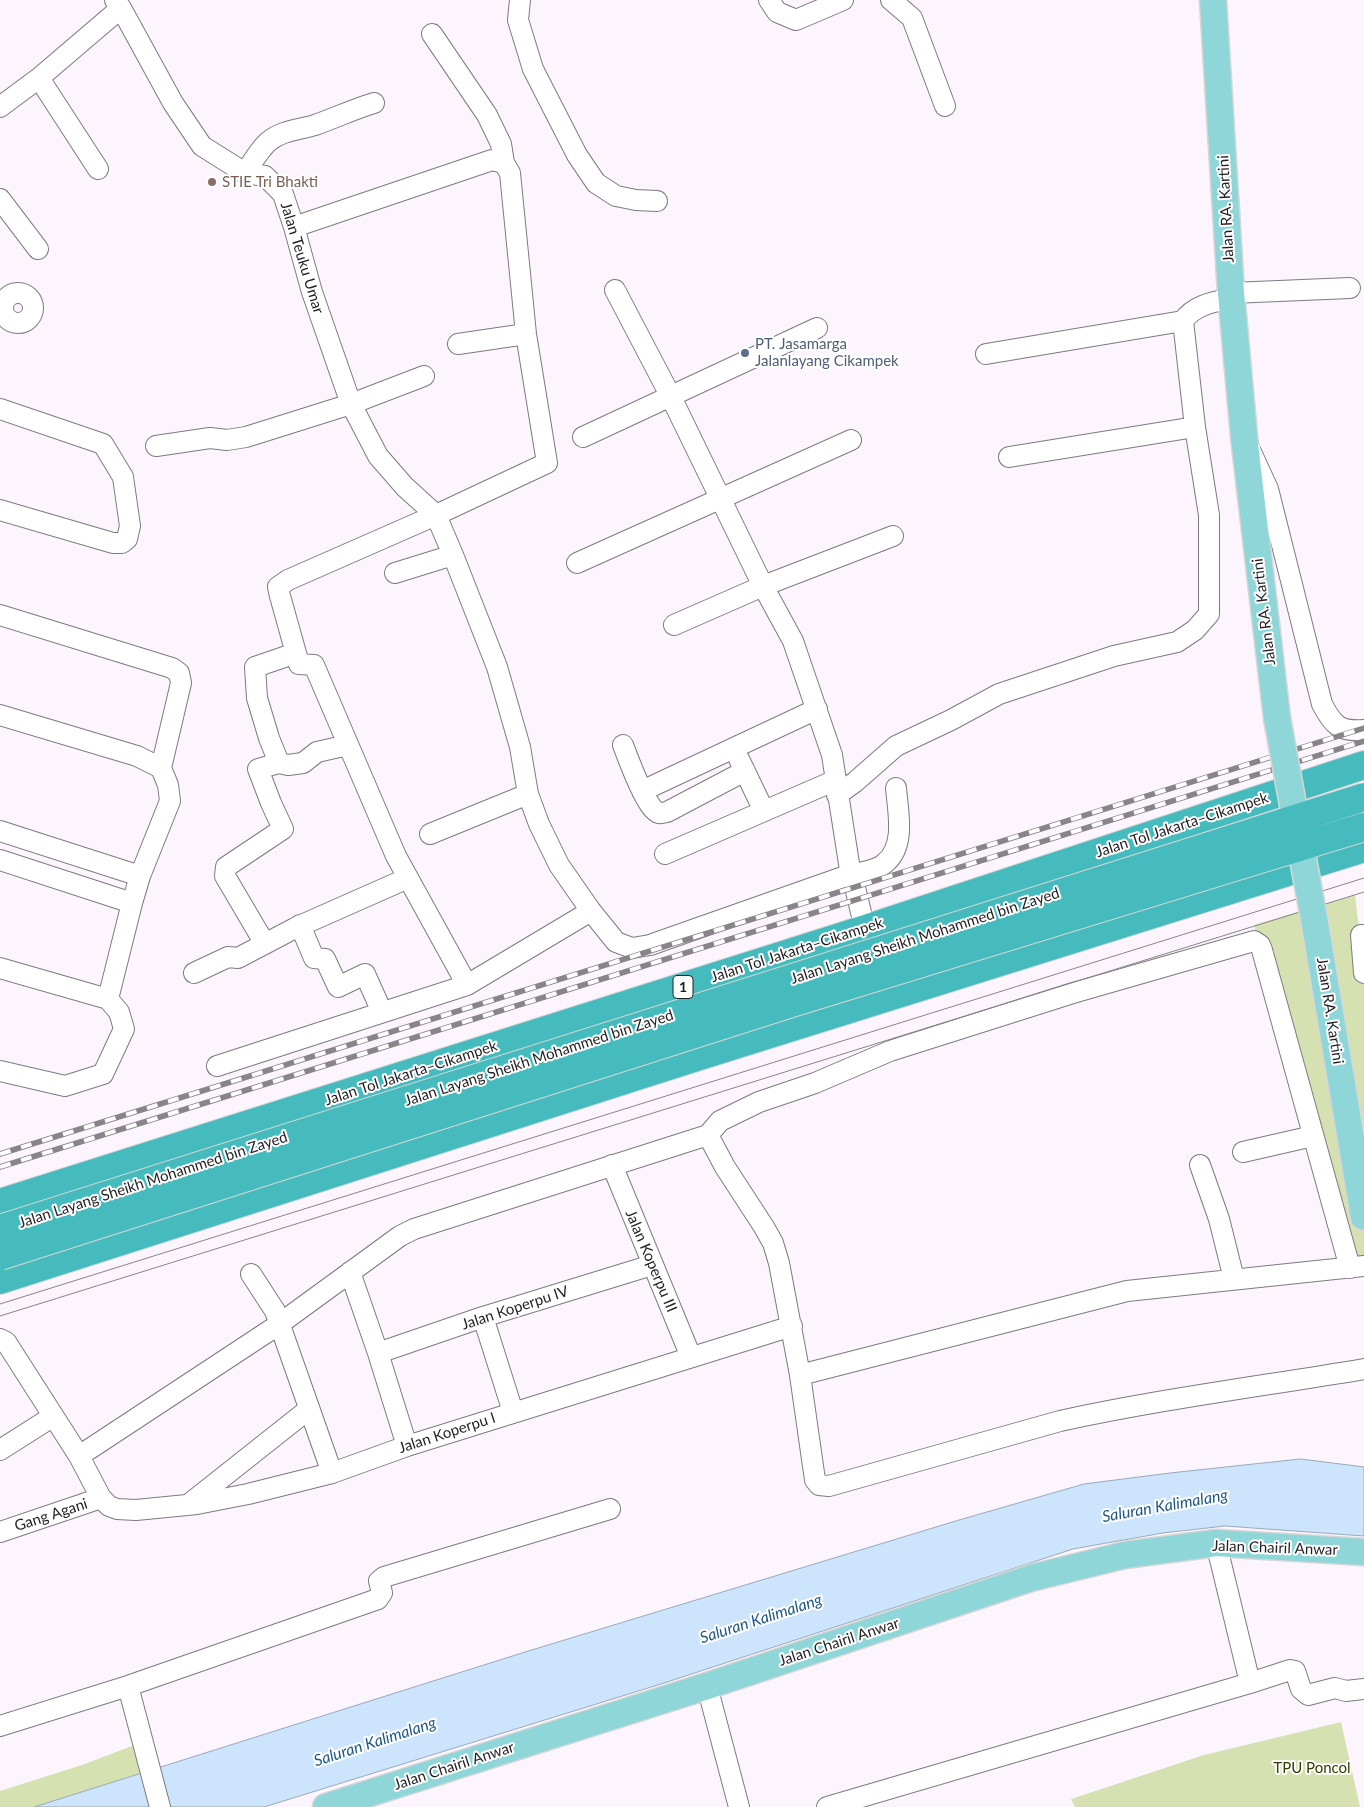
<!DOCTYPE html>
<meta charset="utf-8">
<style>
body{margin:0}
canvas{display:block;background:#fdf5fd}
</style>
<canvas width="1364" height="1807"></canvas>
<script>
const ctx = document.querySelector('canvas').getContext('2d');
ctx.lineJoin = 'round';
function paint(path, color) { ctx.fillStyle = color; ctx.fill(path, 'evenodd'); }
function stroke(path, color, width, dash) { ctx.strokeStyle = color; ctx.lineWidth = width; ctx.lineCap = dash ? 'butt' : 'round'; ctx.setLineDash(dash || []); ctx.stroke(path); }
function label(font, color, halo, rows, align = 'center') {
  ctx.font = font + ' Lato,sans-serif'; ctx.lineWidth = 4; ctx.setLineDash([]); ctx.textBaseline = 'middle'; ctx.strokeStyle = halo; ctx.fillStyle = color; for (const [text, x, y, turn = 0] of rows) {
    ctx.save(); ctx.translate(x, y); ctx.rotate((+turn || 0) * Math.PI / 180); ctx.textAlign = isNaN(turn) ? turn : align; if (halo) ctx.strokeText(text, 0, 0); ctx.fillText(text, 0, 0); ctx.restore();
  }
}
const green = new Path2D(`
 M1355,895l9,77v294l-14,2 -96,-343z
 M1341,1722l19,85h-285l-4,-8 133,-44z
 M142,1742l8,29 -115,36h-35v-16l85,-27z`);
const water = new Path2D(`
 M1301,1459l63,8v69l-139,-10 -62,7 -90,16 -412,135 -397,123h-230l491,-155 434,-132 125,-36 86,-11z`);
const minor = new Path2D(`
 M115,0l6,8 52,95 29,43 43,27 20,3 18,18 11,33 18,65 39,112 27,52 27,31 31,28 17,40 44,112 23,80 8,47 11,30 20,41 32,46 25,31 16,6 18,-3 196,-69 4,-6 -18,-115 -39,-114 -30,-55 -92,-189 -56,-107
 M520,0l-2,20 15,49 44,86 19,28 20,13 20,4 21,1
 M769,0l8,12 19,8 47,-20
 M891,0l21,18 33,88
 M432,34l55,81 14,29 3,19
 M39,78l59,91
 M0,107l39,-29 82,-70
 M245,173c7,-10 14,-23 23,-31 14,-12 31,-12 47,-17 20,-7 39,-16 59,-22
 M0,199l38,50
 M294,227l198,-67 12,3 6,10 16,161 21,129 -111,52 -148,65 -10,7 2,9 19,68 15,1 82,191 71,129
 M1231,293l119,-5
 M3 308a15 15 0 1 1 30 0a15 15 0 1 1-30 0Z
 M458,344l68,-10
 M986,354l197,-33
 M0,409l103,35 20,33 7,49 -3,13 -5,4h-9l-113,-33
 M583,437l234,-109
 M156,446l54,-8 17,2 19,-3 105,-33 73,-28
 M1251,452l17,37 54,215c11,21 17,28 42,26
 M1009,457l186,-30
 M577,563l274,-123
 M395,573l58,-18
 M0,615l172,53 7,5 2,10 -20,85
 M674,625l89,-39 130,-50
 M0,715l137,41 24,12 7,17 2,16 -30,75 -8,27 -24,96 11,13 5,17 -21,45 -38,12 -65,-15
 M623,745c5,13 24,66 36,68 3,1 6,-1 8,-1l78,-41
 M739,759l25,52
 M279,763l-10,-25 -12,-40 -2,-31 41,-14
 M642,791l175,-82
 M837,795l18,-13 41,-36 55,-26 48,-26 115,-38 63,-14 18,-12 14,-16v-99l-14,-88 -12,-106c11,-16 30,-19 49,-23
 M0,831l140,45
 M430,834l98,-40
 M665,854l171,-74
 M0,860l132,43
 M849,873l3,2c10,-3 26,-5 33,-12 21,-17 13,-51 11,-75
 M852,875l13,54
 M300,925l14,33 11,1 13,28 27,-13 17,38
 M1364,935h-3l3,38
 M265,944l-40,-68 1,-9 57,-38 -12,-26 -13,-34 21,-6 9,2 15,-2 14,-11 31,-7
 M0,968l108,31
 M194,973l34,-16 10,1 57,-30 113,-50
 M217,1066l250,-81 124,-74
 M708,1135l17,32 39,60 9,16 6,20 21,112 15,105 4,5 10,1 231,-65c101,-22 203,-35 304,-52
 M1243,1152l70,-16
 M612,1165l79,192
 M1200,1165l19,54 15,60
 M350,1272l28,81 29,93
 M251,1274l24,37 57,162
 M483,1317l30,95
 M0,1339l6,3 73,114 22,42 8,8 8,3 19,1 61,-6 51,-10 84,-21 75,-27 385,-120
 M378,1353l105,-36 169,-52
 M800,1375l327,-84 237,-25
 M0,1450l52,-33
 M79,1456l199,-131 122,-89 14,-7 294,-94 12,-14 39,-19 56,-19 75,-32 183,-58 181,-52 6,4 2,5 88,318
 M189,1504l120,-95
 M0,1532l101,-34
 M1216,1543l34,140
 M128,1686l32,121
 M707,1686l32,121
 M0,1726l128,-40 250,-87 4,-6 -3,-12 5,-4 226,-68
 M827,1807l423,-124 40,-13 5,1 6,18 7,6 27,-7 11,3 18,-2`);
const major = new Path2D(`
 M1213,0l18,293 13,143 33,282
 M1315,924l49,293
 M326,1807l381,-121 324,-108 94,-23 91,-12 148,9`);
const highway = new Path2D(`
 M0,1203l865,-274 499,-164
 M0,1280l700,-224 664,-208`);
const tram = new Path2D(`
 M0,1304l1364,-426
 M0,1316l1364,-424`);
const rail = new Path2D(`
 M0,1154l1364,-426
 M0,1167l1364,-426`);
const majorBridge = new Path2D(`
 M1277,718l38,206`);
const highwayBridge = new Path2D(`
 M0,1229l1364,-432
 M0,1256l795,-254 569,-175`);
const markers = [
 [212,182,5,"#8d6e63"],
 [745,353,5,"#5c6f8a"]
];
const shields = [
 [683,987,20]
];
const shieldNames = [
 ["1",683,987]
];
const educationNames = [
 ["STIE Tri Bhakti",222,182]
];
const streetNames = [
 ["Jalan RA. Kartini",1226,209,-93],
 ["Jalan Teuku Umar",302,258,73],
 ["Jalan RA. Kartini",1264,612,-97],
 ["Jalan Tol Jakarta–Cikampek",1182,825,-18],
 ["Jalan Layang Sheikh Mohammed bin Zayed",925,936,-18],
 ["Jalan Tol Jakarta–Cikampek",797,950,-18],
 ["Jalan RA. Kartini",1330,1011,81],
 ["Jalan Layang Sheikh Mohammed bin Zayed",539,1058,-18],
 ["Jalan Tol Jakarta–Cikampek",411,1073,-18],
 ["Jalan Layang Sheikh Mohammed bin Zayed",153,1180,-18],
 ["Jalan Koperpu III",651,1261,67],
 ["Jalan Koperpu IV",515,1308,-18],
 ["Jalan Koperpu I",447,1433,-18],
 ["Gang Agani",51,1515,-18],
 ["Jalan Chairil Anwar",1275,1548,2],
 ["Jalan Chairil Anwar",839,1642,-18],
 ["Jalan Chairil Anwar",454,1766,-18]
];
const serviceNames = [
 ["PT. Jasamarga",755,344],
 ["Jalanlayang Cikampek",755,361]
];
const parkNames = [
 ["TPU Poncol",1312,1768]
];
const waterNames = [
 ["Saluran Kalimalang",1165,1506,-10],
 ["Saluran Kalimalang",761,1619,-18],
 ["Saluran Kalimalang",375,1742,-18]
];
paint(green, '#d6e1b1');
paint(water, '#cce4fc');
stroke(water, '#99a9ba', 1);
stroke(minor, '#7f7980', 22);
stroke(major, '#d7d6d7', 29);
stroke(highway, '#d7d6d7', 30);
stroke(minor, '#fff', 20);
stroke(major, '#8fd6d8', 26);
stroke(highway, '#45bbbe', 28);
stroke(tram, '#898489', 1);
stroke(rail, '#898489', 5.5);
stroke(rail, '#fff', 4, [11]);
stroke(majorBridge, '#d7d6d7', 29, []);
stroke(highwayBridge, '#d7d6d7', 30, []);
stroke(majorBridge, '#8fd6d8', 26);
stroke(highwayBridge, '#45bbbe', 28);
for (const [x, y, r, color] of markers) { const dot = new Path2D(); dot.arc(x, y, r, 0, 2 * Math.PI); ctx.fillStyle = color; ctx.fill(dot); stroke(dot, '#fff', 2); }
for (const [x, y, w] of shields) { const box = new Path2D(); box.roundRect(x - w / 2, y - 11.5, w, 23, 4); ctx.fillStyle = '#fff'; ctx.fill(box); stroke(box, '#211e21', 1); }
label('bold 14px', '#211e21', null, shieldNames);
label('15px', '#785e54', '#fff', educationNames, 'left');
label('15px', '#211e21', '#fff', streetNames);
label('15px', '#4e5e75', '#fff', serviceNames, 'left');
label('15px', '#333b00', '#fff', parkNames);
label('italic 16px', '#1e5888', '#fff', waterNames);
</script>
